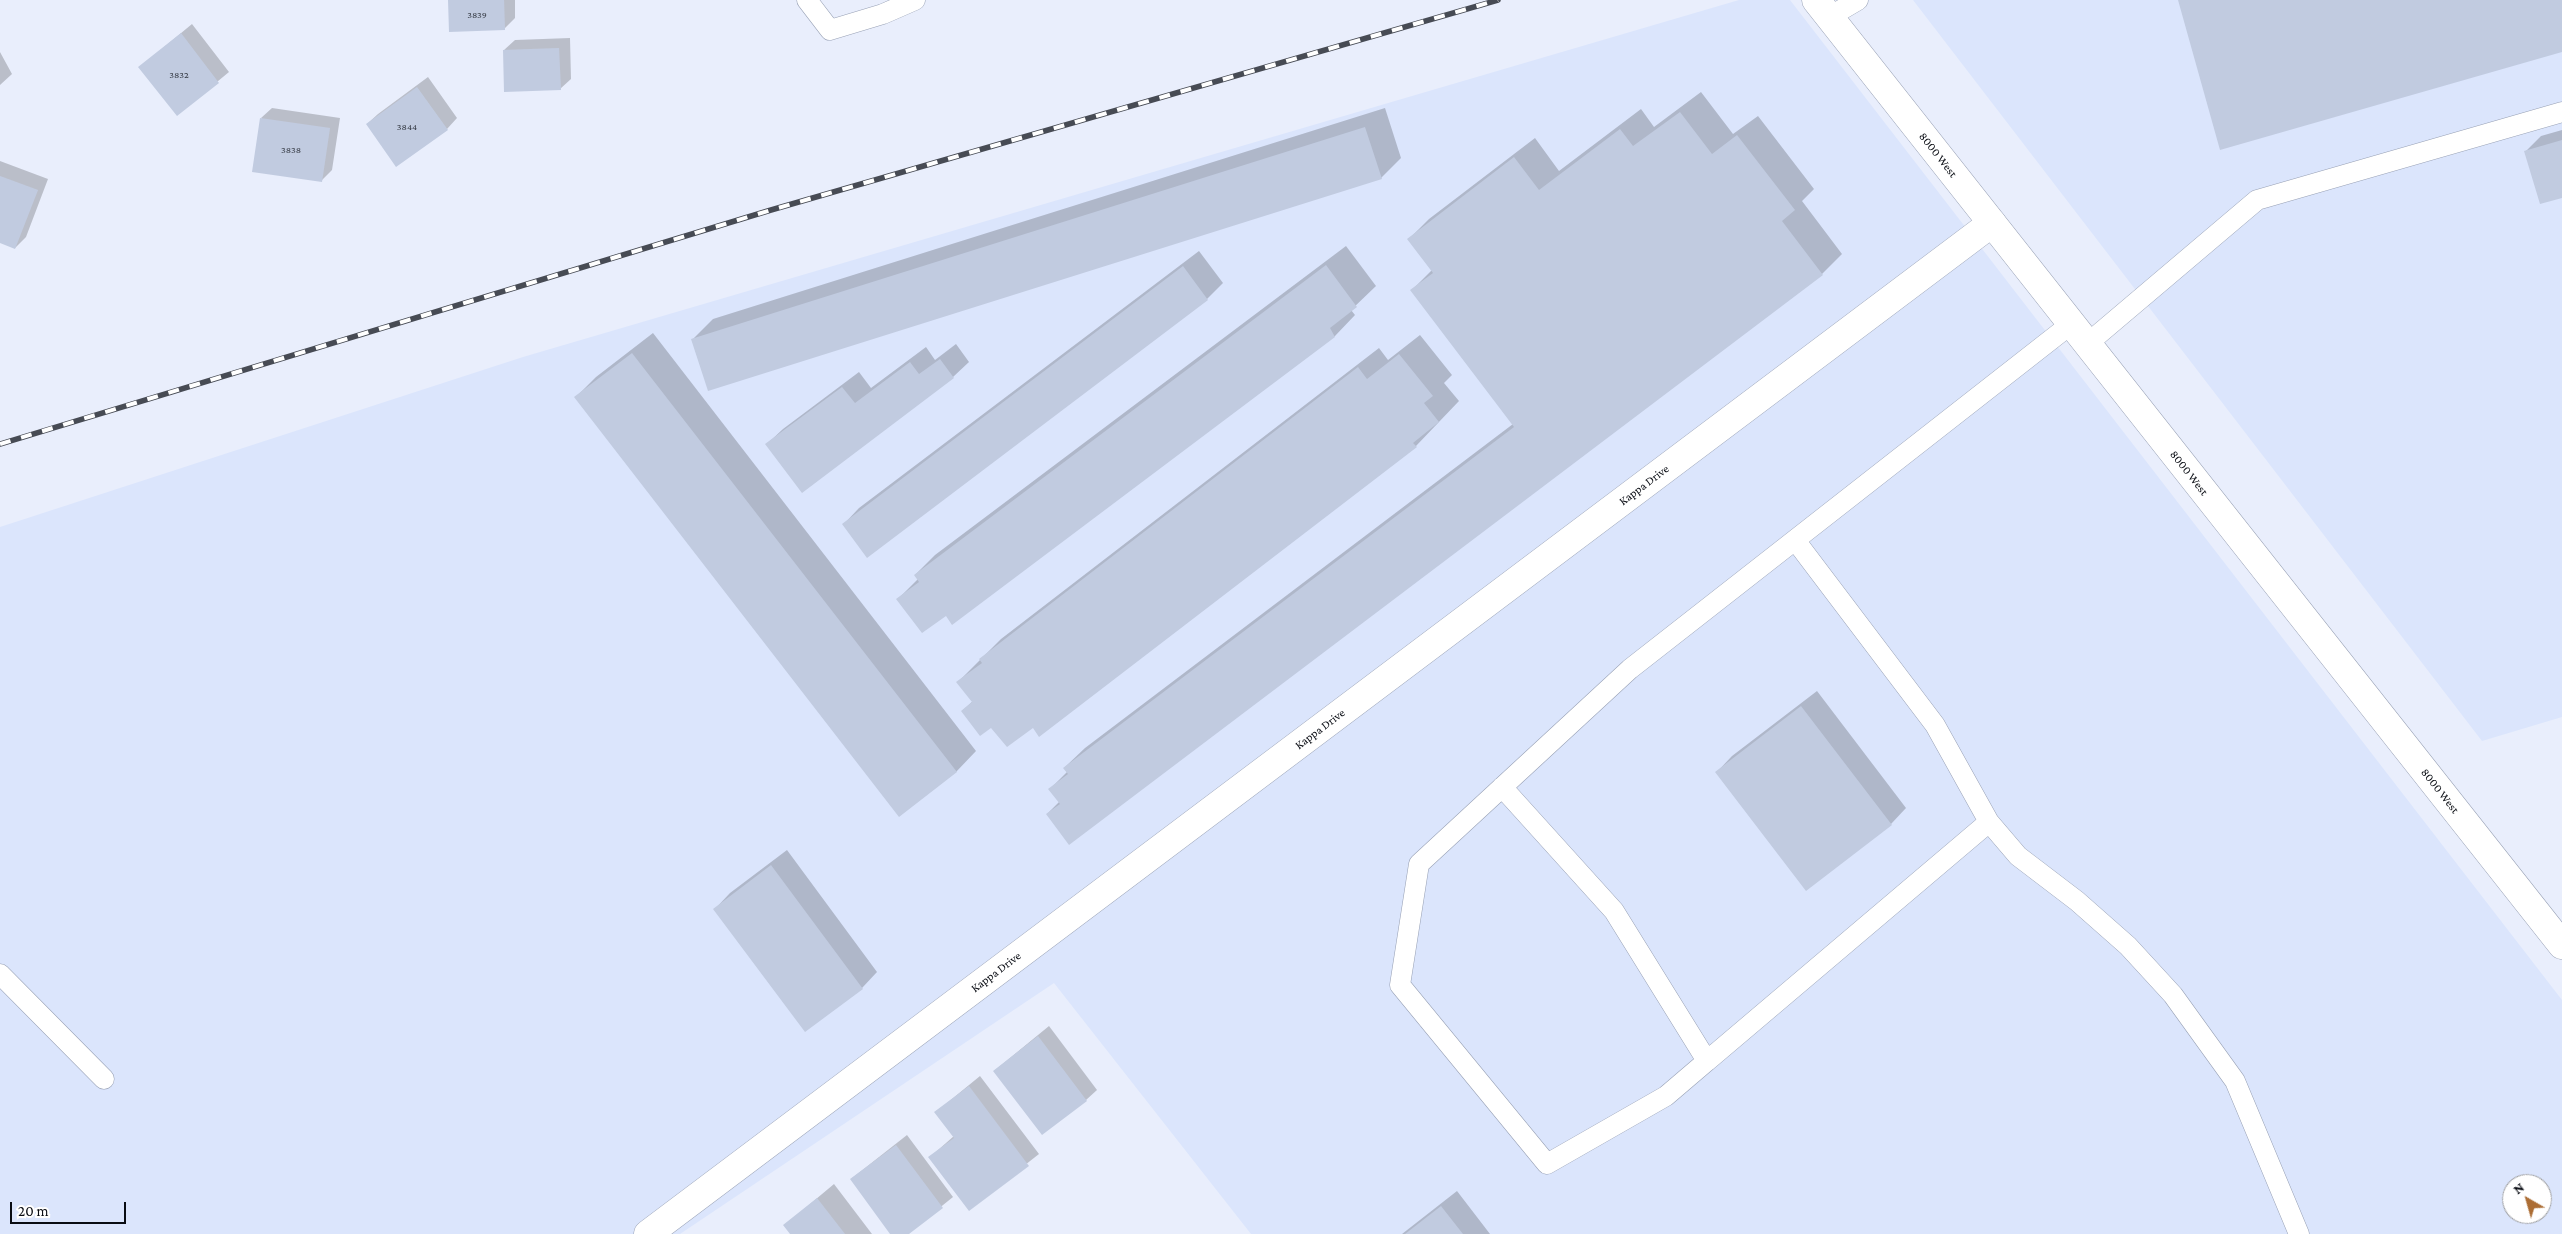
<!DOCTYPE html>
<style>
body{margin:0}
#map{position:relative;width:2562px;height:1234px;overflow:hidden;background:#e9eefc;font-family:"Crimson Pro",serif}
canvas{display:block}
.north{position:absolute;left:2502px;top:1174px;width:50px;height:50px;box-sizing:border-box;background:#fff;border:1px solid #9d9ea1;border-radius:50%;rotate:322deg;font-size:14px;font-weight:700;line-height:20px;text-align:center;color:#090c13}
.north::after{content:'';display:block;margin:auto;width:18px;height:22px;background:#ac6d34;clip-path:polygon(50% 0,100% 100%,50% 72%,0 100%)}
.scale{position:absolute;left:10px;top:1202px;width:116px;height:22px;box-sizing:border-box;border:2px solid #090c13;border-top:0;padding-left:6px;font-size:15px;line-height:18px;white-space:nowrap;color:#090c13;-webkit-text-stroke:4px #fff;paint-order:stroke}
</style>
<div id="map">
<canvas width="2562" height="1234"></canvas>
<div class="north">N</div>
<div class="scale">20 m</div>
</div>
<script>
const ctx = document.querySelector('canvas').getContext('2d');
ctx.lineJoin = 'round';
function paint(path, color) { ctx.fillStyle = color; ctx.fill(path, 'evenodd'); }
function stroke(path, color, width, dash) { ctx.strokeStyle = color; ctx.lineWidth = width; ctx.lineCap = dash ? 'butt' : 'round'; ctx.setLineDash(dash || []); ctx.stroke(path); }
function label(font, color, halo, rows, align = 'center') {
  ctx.font = font + ' "Crimson Pro",serif'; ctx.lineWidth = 5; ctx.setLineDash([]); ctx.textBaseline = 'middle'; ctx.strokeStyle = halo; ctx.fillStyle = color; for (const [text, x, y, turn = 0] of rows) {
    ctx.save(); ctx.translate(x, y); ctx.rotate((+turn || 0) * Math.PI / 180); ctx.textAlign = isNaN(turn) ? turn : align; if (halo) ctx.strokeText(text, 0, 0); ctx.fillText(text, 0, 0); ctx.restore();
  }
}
const built = new Path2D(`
 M1739,0h51l772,1000v234h-1311l-197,-251 -374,251h-680v-707l523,-170zM2512,1184h30v30h-30z
 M1913,0h649v717l-80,24z`);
const shadow = new Path2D(`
 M449,0h66v18l-11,11z
 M192,24l37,48 -52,43 -37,-48z
 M570,38l1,41 -11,10 -56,-39 11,-10z
 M0,52l12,22 -12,11z
 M428,77l29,41 -10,11 -80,-5 11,-10z
 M1701,92l32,42 25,-18 56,73 -12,12 40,53 -20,20 -775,540 13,-13 -10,-12 17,-17 -3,-4 21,-20 428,-324 -101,-134 20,-20 -23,-31 20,-20 106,-81 24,33 82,-62 13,18z
 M272,108l68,10 -8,52 -11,11 -60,-63z
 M1385,108l16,50 -20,20 -688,161 20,-20z
 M2562,130v67l-36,-46 15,-15z
 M0,161l48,18 -22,58 -11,11 -15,-6z
 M1346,246l30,40 -25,24 4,5 -20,21 -383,287 -6,-9 -48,-15 20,-20 -3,-4 20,-20z
 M1199,251l24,32 -16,16 -340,257 -23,-32 15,-16z
 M653,333l323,418 -20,21 -380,-375 20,-20z
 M1420,335l32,40 -8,8 15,18 -43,45 -383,280h-42l-29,-15 11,-10 -15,-19 43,-43 378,-291 9,12z
 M956,344l13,18 -16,15 -186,67 16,-15 76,-57 12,16 55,-41 9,13z
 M1817,691l89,117 -15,16 -174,-52 15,-16z
 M787,850l90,122 -15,16 -147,-79 15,-16z
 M1049,1026l48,64 -11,10 -92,-29z
 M980,1076l59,78 -70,55 -39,-52 24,-21 -18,-24z
 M907,1135l46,62 -46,37h-15l-41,-55z
 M834,1184l38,50h-80l-7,-9z
 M1457,1191l33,43h-88z`);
const building = new Path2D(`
 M448,0h56l1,30 -56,2z
 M2178,0h384v52l-342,98z
 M181,33l38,50 -42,33 -39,-49z
 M559,48l2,42 -57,2 -1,-42z
 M417,87l31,43 -52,37 -30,-43z
 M1680,112l32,42 25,-19 58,75 -13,11 41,54 -754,570 -23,-31 14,-10 -12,-15 20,-15 -5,-6 451,-341 -104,-137 23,-17 -26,-34 107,-82 25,33 81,-61 13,17z
 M260,118l70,10 -8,54 -70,-10z
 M1365,127l17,52 -674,212 -17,-52z
 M2562,140v58l-22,6 -16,-53z
 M0,176l38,14 -23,59 -15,-6z
 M1326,265l31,42 -27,21 5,9 -383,288 -6,-9 -24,17 -26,-34 23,-17 -5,-7z
 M1183,266l25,34 -341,258 -25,-34z
 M632,353l325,419 -58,45 -325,-420z
 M1399,354l34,42 -9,7 15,19 -26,21 4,4 -378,290 -6,-9 -26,19 -16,-19 -11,8 -19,-25 11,-9 -16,-20 26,-19 -3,-4 379,-292 9,12z
 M940,359l14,19 -152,115 -37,-49 77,-57 13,16 55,-41 9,12z
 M1801,706l91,119 -86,66 -91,-119z
 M771,865l92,124 -58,43 -92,-123z
 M1038,1036l49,65 -45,34 -49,-64z
 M969,1086l60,80 -60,45 -41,-54 26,-19 -20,-26z
 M896,1145l47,63 -34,26h-19l-40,-55z
 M817,1198l28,36h-55l-7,-9z
 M1441,1206l22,28h-58z`);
const lane = new Path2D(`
 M807,0l23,30 53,-16 32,-14
 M1829,17l29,-17
 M2087,344l170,-144 305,-88
 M1795,540l140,185 54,97 29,34 59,45 51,45 45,49 62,86 64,153
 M1502,787l112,124 93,150 -41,35 -119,68 -147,-179 19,-121 211,-195 441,-345
 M0,974l104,105
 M1707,1061l282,-239`);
const street = new Path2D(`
 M648,1234l1344,-1011`);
const secondary = new Path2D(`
 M1816,0l746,945`);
const rail = new Path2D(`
 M0,444l771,-234 727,-210`);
const numberNames = [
 ["3839",477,15],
 ["3832",179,75],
 ["3844",407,127],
 ["3838",291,150]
];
const streetNames = [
 ["8000 West",1938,155,52],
 ["8000 West",2189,473,52],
 ["Kappa Drive",1644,485,-37],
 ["Kappa Drive",1320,729,-37],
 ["8000 West",2440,791,52],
 ["Kappa Drive",996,972,-37]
];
paint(built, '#dbe5fc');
paint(shadow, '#0003');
paint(building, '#c1cbe0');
stroke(lane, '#98a1b5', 21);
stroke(street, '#98a1b5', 29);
stroke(secondary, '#98a1b5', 29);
stroke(lane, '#fff', 20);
stroke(street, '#fff', 28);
stroke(secondary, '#fff', 28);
stroke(rail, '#474b54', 5.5);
stroke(rail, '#fff', 4, [11]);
label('10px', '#373c46', null, numberNames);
label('12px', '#090c13', '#fff', streetNames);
</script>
